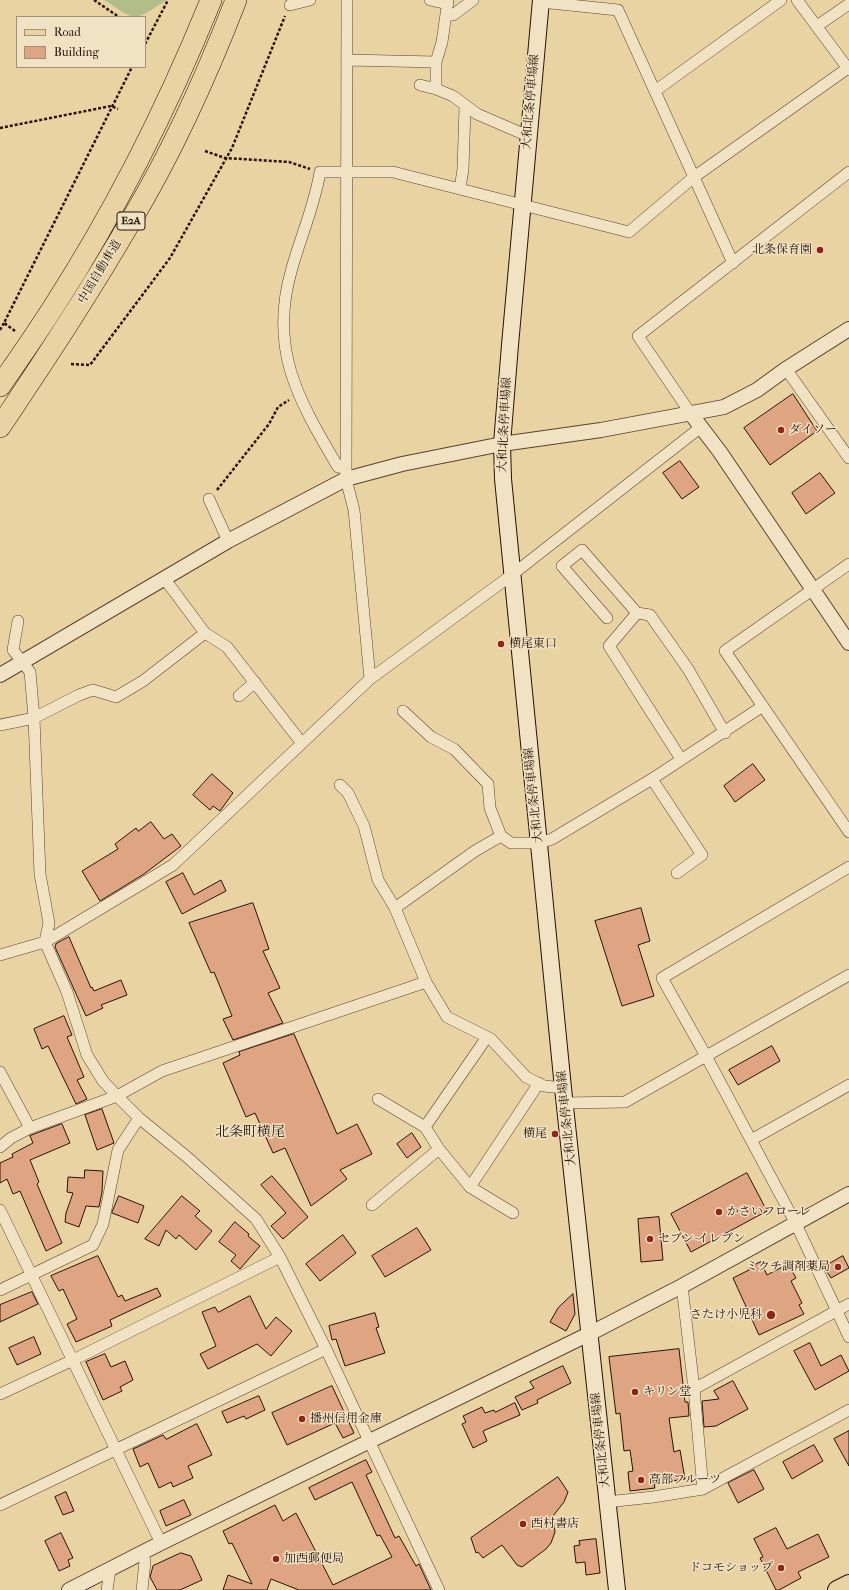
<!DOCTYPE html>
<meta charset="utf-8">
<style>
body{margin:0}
#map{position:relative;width:849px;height:1590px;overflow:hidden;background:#ead3a3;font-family:"IM FELL French Canon",serif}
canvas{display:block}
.legend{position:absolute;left:16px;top:16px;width:130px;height:52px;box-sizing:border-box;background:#f1e2c3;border:1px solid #a08f79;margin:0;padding:5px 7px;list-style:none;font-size:12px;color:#271209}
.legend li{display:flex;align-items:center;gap:8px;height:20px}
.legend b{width:20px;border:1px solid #a08f79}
</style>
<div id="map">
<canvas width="849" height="1590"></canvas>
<ul class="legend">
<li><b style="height:5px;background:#ead3a3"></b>Road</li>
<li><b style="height:11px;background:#dfa582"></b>Building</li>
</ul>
</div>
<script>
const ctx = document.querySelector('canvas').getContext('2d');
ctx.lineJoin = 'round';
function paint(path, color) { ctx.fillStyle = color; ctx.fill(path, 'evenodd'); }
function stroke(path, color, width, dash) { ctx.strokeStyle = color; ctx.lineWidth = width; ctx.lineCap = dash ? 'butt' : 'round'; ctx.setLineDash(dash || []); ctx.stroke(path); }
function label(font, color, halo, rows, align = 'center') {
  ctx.font = font + ' "IM FELL French Canon","Noto Serif JP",serif'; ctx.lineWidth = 3; ctx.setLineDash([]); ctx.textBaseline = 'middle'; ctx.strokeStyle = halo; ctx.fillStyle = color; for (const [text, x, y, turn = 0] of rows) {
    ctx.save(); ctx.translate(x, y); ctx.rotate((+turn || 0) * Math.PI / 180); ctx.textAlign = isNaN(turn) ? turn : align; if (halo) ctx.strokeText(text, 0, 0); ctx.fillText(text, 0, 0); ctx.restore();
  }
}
const green = new Path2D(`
 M104,0h63c-35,22 -29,22 -63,0z`);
const building = new Path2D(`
 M793,394l24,37 -47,34 -26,-37z
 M680,461l19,26 -17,12 -19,-26z
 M820,473l15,20 -29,21 -14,-21z
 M753,764l12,16 -30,22 -11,-16z
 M212,774l21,19 -13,18 -7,-5 -3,4 -17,-15z
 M151,822l13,17 8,-5 9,12 -37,28 -44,27 -18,-30 36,-22 -3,-5 21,-16 2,3z
 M183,873l11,22 27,-15 5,11 -44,23 -16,-32z
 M253,903l16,46 -6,2 17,37 -12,5 15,30 -50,17 -10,-21 9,-3 -18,-44 -3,1 -22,-50z
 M641,908l9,33 -12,4 16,51 -32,10 -27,-85z
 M69,937l22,51 1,-1 2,4 27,-11 6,15 -26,10 2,3 -17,8 -31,-69 1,-3z
 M64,1016l8,19 -5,2 17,40 -7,3 10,19 -11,5 -28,-58 -6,3 -8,-20z
 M294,1034l43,100 20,-10 15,30 -32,16 7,9 -36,27 -26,-58 -12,5 -18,-40 -9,4 -23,-54 17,-8 -1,-3z
 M772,1046l8,15 -42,24 -9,-15z
 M102,1109l12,34 -17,7 -12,-35z
 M62,1124l8,19 -40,17 9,22 -2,2 25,59 -16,8 -26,-60 -7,3 -6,-15 -7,4v-20l13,-6 -1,-3 21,-11 -3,-7z
 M412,1133l9,14 -14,11 -10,-14z
 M85,1170l18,1 -1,21 -3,15 -13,-1 -7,21 -14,-5 1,-9 7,-20 -6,-1 1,-15 16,1z
 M747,1173l20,38 -76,41 -20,-38z
 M272,1176l36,41 -25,22 -12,-13 15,-13 -25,-28z
 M119,1196l25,10 -6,17 -26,-10z
 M182,1196l18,15 -5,5 17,15 -16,19 -17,-15 -3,4 -10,-9 -7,16 -14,-7z
 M659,1217l4,43 -22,2 -3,-43z
 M235,1222l14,12 -1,2 12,10 -20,23 -9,-8 5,-6 -17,-13z
 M417,1228l14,22 -46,27 -13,-21z
 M343,1235l13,18 -36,28 -14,-17z
 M98,1256l20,41 4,-2 3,6 32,-13 4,8 -51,24 2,6 -36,16 -9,-18 10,-5 -14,-30 -4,2 -8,-15z
 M843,1256l6,12 -18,10 -7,-11z
 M761,1262l6,13 21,-11 8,14 -5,3 11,22 -3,2 5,9 -45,21 -26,-57 16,-8 -1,-2z
 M32,1292l6,12 -38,18v-17z
 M573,1294l2,20 -9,17 -16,-9 8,-14z
 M250,1296l16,33 10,-12 16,14 -21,25 -14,-12 -49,25 -8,-15 16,-8 -14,-34 13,-5 3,5z
 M375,1313l4,14 -3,1 9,25 -40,13 -9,-27 -4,1 -3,-14z
 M34,1337l7,17 -24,11 -8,-17z
 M810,1343l11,23 20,-11 8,16 -34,19 -21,-39z
 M679,1349l6,53h3l1,14 -20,2 5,34 6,-2 5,29 -31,5 1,4 -25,3 -2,-19 5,-1 -3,-21 -6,1 -4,-38 -4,1 -7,-57z
 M105,1354l6,13 14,-6 8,19 -13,7 2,4 -19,9 -17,-38z
 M563,1366l8,17 -34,17 1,3 -16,7 -7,-13 19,-9 -4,-6z
 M733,1381l15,28 -32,17 -12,1 -2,-26 17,-2 -5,-8z
 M332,1386l22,47 -11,5 -8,-15 -48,22 -15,-32z
 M259,1396l6,14 -19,9 -2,-3 -17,7 -5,-11z
 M515,1403l5,12 -37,16 4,10 -14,7 -11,-24 4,-2 -3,-6 19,-9 3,6 9,-3 1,2z
 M197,1424l15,31 -24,11 5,12 -20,9 -2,-5 -12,6 -11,-25 -8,4 -7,-18 30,-14 3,4z
 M849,1431v35l-15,-27z
 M814,1445l9,16 -31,18 -9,-17z
 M366,1460l6,12 -6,3 29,63 4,-2 17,30 3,-2 12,26h-132l-28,-11 -4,11h-44l5,-15 24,9 -20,-41 -3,1 -6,-13 52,-26 8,16 13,-8 37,72 59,-28 -12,-22 -3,1 -25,-54 -37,18 -6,-12z
 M754,1470l10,19 -26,14 -10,-20z
 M558,1477l10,15 -4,10 -11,14 2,16 -4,11 -5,6 -24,18 -5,-2 -15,-20 -19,13 -5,-6 -2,1 -5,-15z
 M66,1492l8,19 -11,4 -8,-18z
 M184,1500l7,15 -25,11 -6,-15z
 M776,1528l11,21 31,-15 11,23 -31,15 3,6 -22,12h-3l-16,-32 3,-1 -9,-18z
 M61,1533l12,25 -5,2 2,6 -11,5 -14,-30z
 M596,1539l4,34 -14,2 -1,-13 -9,1 -2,-17 6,-1 -1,-4z
 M181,1553l10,3 11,24 -22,10h-23l-7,-13 3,-11z`);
const path = new Path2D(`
 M94,0l25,17
 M145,44l23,-44
 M0,128l111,-22 7,3
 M205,151l20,7 64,4 21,7
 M0,330l4,-7
 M15,331l-11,-8 128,-256
 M71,364l19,1 80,-107 62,-110 53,-132
 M217,490l52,-66 9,-17 11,-7`);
const minor = new Path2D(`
 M347,0l-1,479 8,31 16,169
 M430,0l18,4
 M797,0l52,70
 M541,2l77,8 115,253
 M290,5l20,-5
 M447,14l6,1 20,-15
 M817,26l32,-22
 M348,60l88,2v27
 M436,62l6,-20 6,-42
 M420,85l16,4 17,7 24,18 51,22
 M655,91l126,-91
 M460,189l3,-20 2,-62
 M786,369l63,89
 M691,414l-53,-78 211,-164
 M346,468l-8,-1c-40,-68 -70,-118 -46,-199 9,-32 23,-64 28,-96h73l236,60 65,-55 154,-109
 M209,499l19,42
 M849,564l-124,87 124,181
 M164,578l41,55 22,14 70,90
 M637,613l-28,33 72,113
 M607,618l-45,-52 20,-16 55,63 13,2 38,54 37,64
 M18,621l-5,29 17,22 4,46 6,156 9,49 -4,19 22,50 20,63 16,26 14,15 22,22 48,39 69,62 24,38 46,92 113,241
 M239,696l16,-14
 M403,711l28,26 23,12 34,35 2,24 11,28 10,7h28l13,-4 100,-60 111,-73
 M0,725l34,-7 45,-23 14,-5 23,7 27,-16 62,-48
 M652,779l50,76 -25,18
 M340,785l8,8 16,33 14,54 17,28 31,74 21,35 44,22 35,38 18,9 19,2
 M849,867l-187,111 44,78 90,168 53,113
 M395,908l80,-57 26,-15
 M0,955l45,-13 128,-77 197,-186 143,-105 188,-147
 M487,1037l-62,90 14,22 31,38 69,-104
 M0,1072l30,56
 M378,1099l47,28
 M565,1103l60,-1 224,-127
 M751,1140l98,-55
 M0,1147l11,-9 19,-10 87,-32 45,-25 264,-89
 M470,1187l43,26
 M372,1205l67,-56
 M0,1210l161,333
 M682,1286l12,103 9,100
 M0,1290l93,-45 10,-21 15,-74 21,-32
 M694,1389l155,-85
 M0,1394l73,-34 207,-103
 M607,1502l46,-5 50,-8 146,-79
 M0,1505l326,-156
 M142,1554l3,7 -3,29
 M107,1590l3,-20`);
const tertiary = new Path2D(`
 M691,414l29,38 129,191
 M0,675l228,-134 118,-62 56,-15 100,-20 99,-14 123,-23 33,-17 29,-21 63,-40
 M69,1590l92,-47 428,-209 93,-48 167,-92`);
const secondary = new Path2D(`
 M541,0l-31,345 -8,99 1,35 60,609 54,502`);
const primary = new Path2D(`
 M837,1590l12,-6`);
const motorway = new Path2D(`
 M0,386c18,-26 37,-53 54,-80 62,-96 114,-200 157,-306
 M0,427c46,-69 91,-137 132,-208 41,-69 75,-144 104,-219`);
const markers = [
 [820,250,4,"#8f2418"],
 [781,430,4,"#8f2418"],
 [501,644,4,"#8f2418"],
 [555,1134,4,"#8f2418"],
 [719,1212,4,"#8f2418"],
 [650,1239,4,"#8f2418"],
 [838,1267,4,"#8f2418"],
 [771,1315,5,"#8f2418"],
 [635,1392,4,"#8f2418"],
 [302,1419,4,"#8f2418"],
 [641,1480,4,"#8f2418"],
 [523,1524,4,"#8f2418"],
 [276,1559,4,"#8f2418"],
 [781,1568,4,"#8f2418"]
];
const shields = [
 [131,221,28]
];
const shieldNames = [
 ["E2A",131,221]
];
const streetNames = [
 ["大和北条停車場線",531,102,-85],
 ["中国自動車道",100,272,-59],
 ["大和北条停車場線",505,425,-87],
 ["大和北条停車場線",534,795,-96],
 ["大和北条停車場線",567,1118,-96],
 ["大和北条停車場線",601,1440,-96]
];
const poiNames = [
 ["北条保育園",812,250,"right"],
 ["ダイソー",789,430],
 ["横尾東口",509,644],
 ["横尾",547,1134,"right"],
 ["かさいフローレ",727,1212],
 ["セブン-イレブン",658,1239],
 ["ミクチ調剤薬局",830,1267,"right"],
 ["さたけ小児科",762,1315,"right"],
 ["キリン堂",643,1392],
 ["播州信用金庫",310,1419],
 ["高部フルーツ",649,1480],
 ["西村書店",531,1524],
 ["加西郵便局",284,1559],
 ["ドコモショップ",773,1568,"right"]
];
const quarterNames = [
 ["北条町横尾",250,1133]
];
paint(green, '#b2be89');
paint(building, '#dfa582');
stroke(building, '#271209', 1);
stroke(minor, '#584230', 12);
stroke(tertiary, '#584230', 16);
stroke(secondary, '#271209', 18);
stroke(primary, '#271209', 20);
stroke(motorway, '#271209', 22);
stroke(path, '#271209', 2.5, [3, 2]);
stroke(minor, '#f1e2c3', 11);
stroke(tertiary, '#f1e2c3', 14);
stroke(secondary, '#f1e2c3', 16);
stroke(primary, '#ead3a3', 18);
stroke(motorway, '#ead3a3', 21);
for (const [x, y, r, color] of markers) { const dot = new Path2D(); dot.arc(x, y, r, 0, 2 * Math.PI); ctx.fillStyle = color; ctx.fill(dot); stroke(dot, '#f1e2c3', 1.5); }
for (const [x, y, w] of shields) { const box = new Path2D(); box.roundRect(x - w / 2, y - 9, w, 18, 3); ctx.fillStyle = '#f1e2c3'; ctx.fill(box); stroke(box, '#271209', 1); }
label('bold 11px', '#271209', null, shieldNames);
label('12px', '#271209', '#f1e2c3', streetNames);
label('12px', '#271209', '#f1e2c3', poiNames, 'left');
label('14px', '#271209', '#f1e2c3', quarterNames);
</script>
